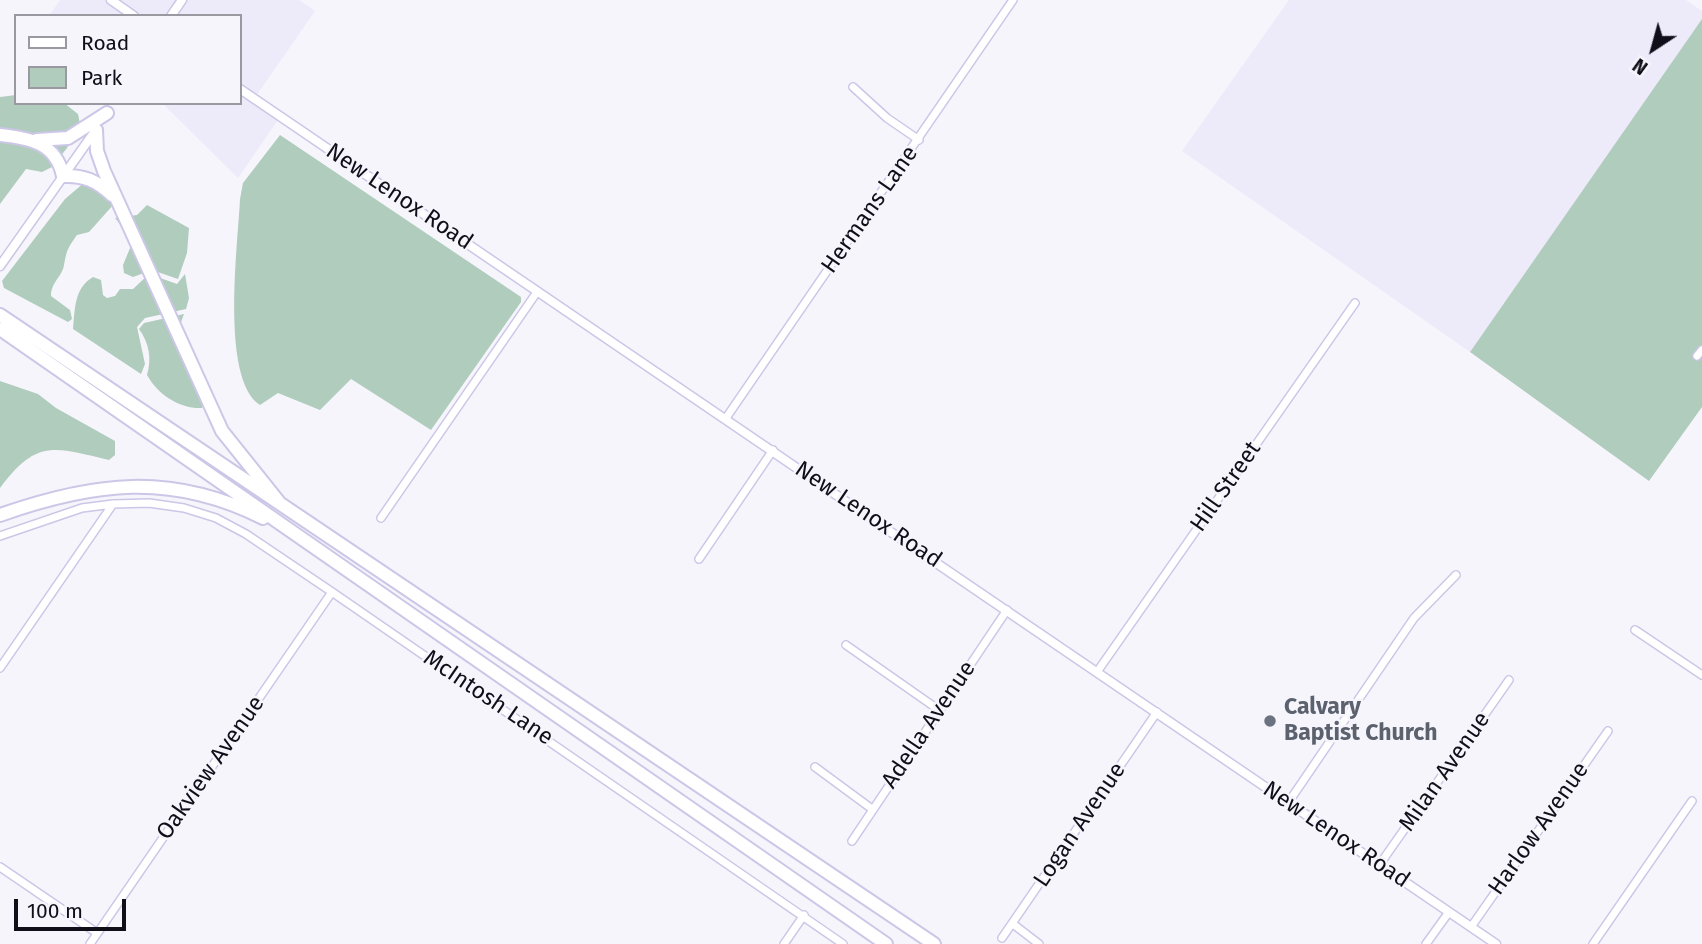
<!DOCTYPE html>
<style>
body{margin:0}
#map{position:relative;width:1702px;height:944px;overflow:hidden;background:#f6f5fc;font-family:"Fira Sans",sans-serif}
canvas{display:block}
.legend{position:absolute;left:14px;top:14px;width:228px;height:91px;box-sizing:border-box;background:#f6f5fc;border:2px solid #9a99a1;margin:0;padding:9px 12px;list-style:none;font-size:21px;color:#100e19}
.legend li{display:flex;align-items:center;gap:14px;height:35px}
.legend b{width:35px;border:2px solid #9a99a1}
.north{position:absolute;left:1618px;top:14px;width:70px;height:70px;-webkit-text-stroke:5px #f6f5fc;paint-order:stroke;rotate:216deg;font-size:19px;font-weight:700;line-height:28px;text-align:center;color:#100e19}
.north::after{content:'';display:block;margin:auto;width:24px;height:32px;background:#100e19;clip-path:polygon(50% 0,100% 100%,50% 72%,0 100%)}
.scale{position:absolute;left:14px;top:899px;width:112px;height:32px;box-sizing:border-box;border:4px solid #100e19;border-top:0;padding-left:9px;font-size:21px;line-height:24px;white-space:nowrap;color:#100e19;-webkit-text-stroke:5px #f6f5fc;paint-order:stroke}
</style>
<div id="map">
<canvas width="1702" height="944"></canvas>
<ul class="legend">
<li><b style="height:9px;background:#fff"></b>Road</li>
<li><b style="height:19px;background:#b0ccbd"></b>Park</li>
</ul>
<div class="north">N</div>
<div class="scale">100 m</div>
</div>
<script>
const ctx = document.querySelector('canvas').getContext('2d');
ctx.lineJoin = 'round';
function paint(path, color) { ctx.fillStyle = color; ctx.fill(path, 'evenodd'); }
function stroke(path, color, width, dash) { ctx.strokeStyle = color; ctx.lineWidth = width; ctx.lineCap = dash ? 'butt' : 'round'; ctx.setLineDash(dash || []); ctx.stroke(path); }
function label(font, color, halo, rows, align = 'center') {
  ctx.font = font + ' "Fira Sans",sans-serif'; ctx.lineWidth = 5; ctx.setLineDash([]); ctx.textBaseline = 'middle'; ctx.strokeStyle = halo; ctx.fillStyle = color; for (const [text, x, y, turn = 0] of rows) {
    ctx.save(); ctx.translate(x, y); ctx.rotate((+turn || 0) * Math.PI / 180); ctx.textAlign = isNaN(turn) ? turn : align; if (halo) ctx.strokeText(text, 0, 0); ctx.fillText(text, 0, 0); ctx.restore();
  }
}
const built = new Path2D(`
 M60,0h239l16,11 -59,85 26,18 -44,64 -76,-75h78v-87h-191z
 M1289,0h397l16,11v8l-232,333 -288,-201z`);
const green = new Path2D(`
 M1702,19v388l-53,74 -179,-129z
 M16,95v8h48l14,11 2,10 -13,24 -15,19 -10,5 -16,-3 -26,35v-107z
 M280,135l241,162v5l-90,128 -80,-51 -31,31 -42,-17 -18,12c-40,-26 -22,-161 -20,-206l3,-16z
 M85,182l29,22 -25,28 -12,3c-10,14 -10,15 -13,30 -2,12 -13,17 -13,31l19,14 2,9 -4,3 -64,-34 -2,-7 63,-82z
 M147,205l42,23 -2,25 -9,26 -26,-9 -19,7 -9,-4 -1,-8 10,-24 -18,-23 22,-3z
 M149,274l28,10 8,-10 4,24 -3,11 -41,9 -8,9 8,37 -4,10 -68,-45c2,-20 1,-41 20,-52l8,3 2,15 4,3 8,-2 5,-7h13z
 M184,314l-10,28 31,56 -3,10c-22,1 -44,-13 -55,-33 5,-17 2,-32 -8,-46l5,-6z
 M0,381l38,13 18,14 59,33v14l-6,5c-56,-13 -72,-21 -109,28z`);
const minor = new Path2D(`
 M853,87l34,31 32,22
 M1697,356l5,-6
 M726,418l287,-418
 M381,518l156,-226
 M0,536l82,-28 31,-4 36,-1 35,5 32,10 30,16 86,58 511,352
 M699,559l74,-109
 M1635,630l67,45
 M846,645l93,65
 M0,668l113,-164
 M1097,672l258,-369
 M815,767l57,42
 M1288,803l126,-185 42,-43
 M852,841l155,-231
 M1380,864l129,-184
 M0,867l97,66
 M1013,924l26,20
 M1471,927l137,-196
 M1002,938l155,-226
 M90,944l242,-352
 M784,944l20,-29
 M1426,944l23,-32
 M1593,944l99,-143`);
const tertiary = new Path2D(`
 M111,0l23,16
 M171,16l11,-16
 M240,89l1256,855
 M0,266l95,-135`);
const motorway = new Path2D(`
 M96,130l1,21 7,20 118,260 56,70
 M0,135c30,3 56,8 63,41 21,-1 34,5 49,19
 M37,140l31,-2 39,-25
 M0,315l934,629
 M0,329l886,615
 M0,515c94,-33 171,-43 263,3`);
const markers = [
 [1270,721,7,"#6b7280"]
];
const streetNames = [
 ["New Lenox Road",399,197,34],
 ["Hermans Lane",870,210,-55],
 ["Hill Street",1226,487,-55],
 ["New Lenox Road",868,515,34],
 ["McIntosh Lane",488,698,34],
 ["Adella Avenue",929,725,-56],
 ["Oakview Avenue",211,768,-55],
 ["Milan Avenue",1445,772,-55],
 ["Logan Avenue",1080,825,-56],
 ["Harlow Avenue",1539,829,-55],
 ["New Lenox Road",1336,835,34]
];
const worshipNames = [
 ["Calvary",1284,708],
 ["Baptist Church",1284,734]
];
paint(built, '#edeafa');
paint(green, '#b0ccbd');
stroke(minor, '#ccc6e7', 10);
stroke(tertiary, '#ccc6e7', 11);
stroke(motorway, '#ccc6e7', 16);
stroke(minor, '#fff', 7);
stroke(tertiary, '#fff', 8);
stroke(motorway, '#fff', 12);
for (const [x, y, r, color] of markers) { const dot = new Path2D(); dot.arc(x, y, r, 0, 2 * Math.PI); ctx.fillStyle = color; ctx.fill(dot); stroke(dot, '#f6f5fc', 2.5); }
label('23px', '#100e19', '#f6f5fc', streetNames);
label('bold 23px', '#5b616d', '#f6f5fc', worshipNames, 'left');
</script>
